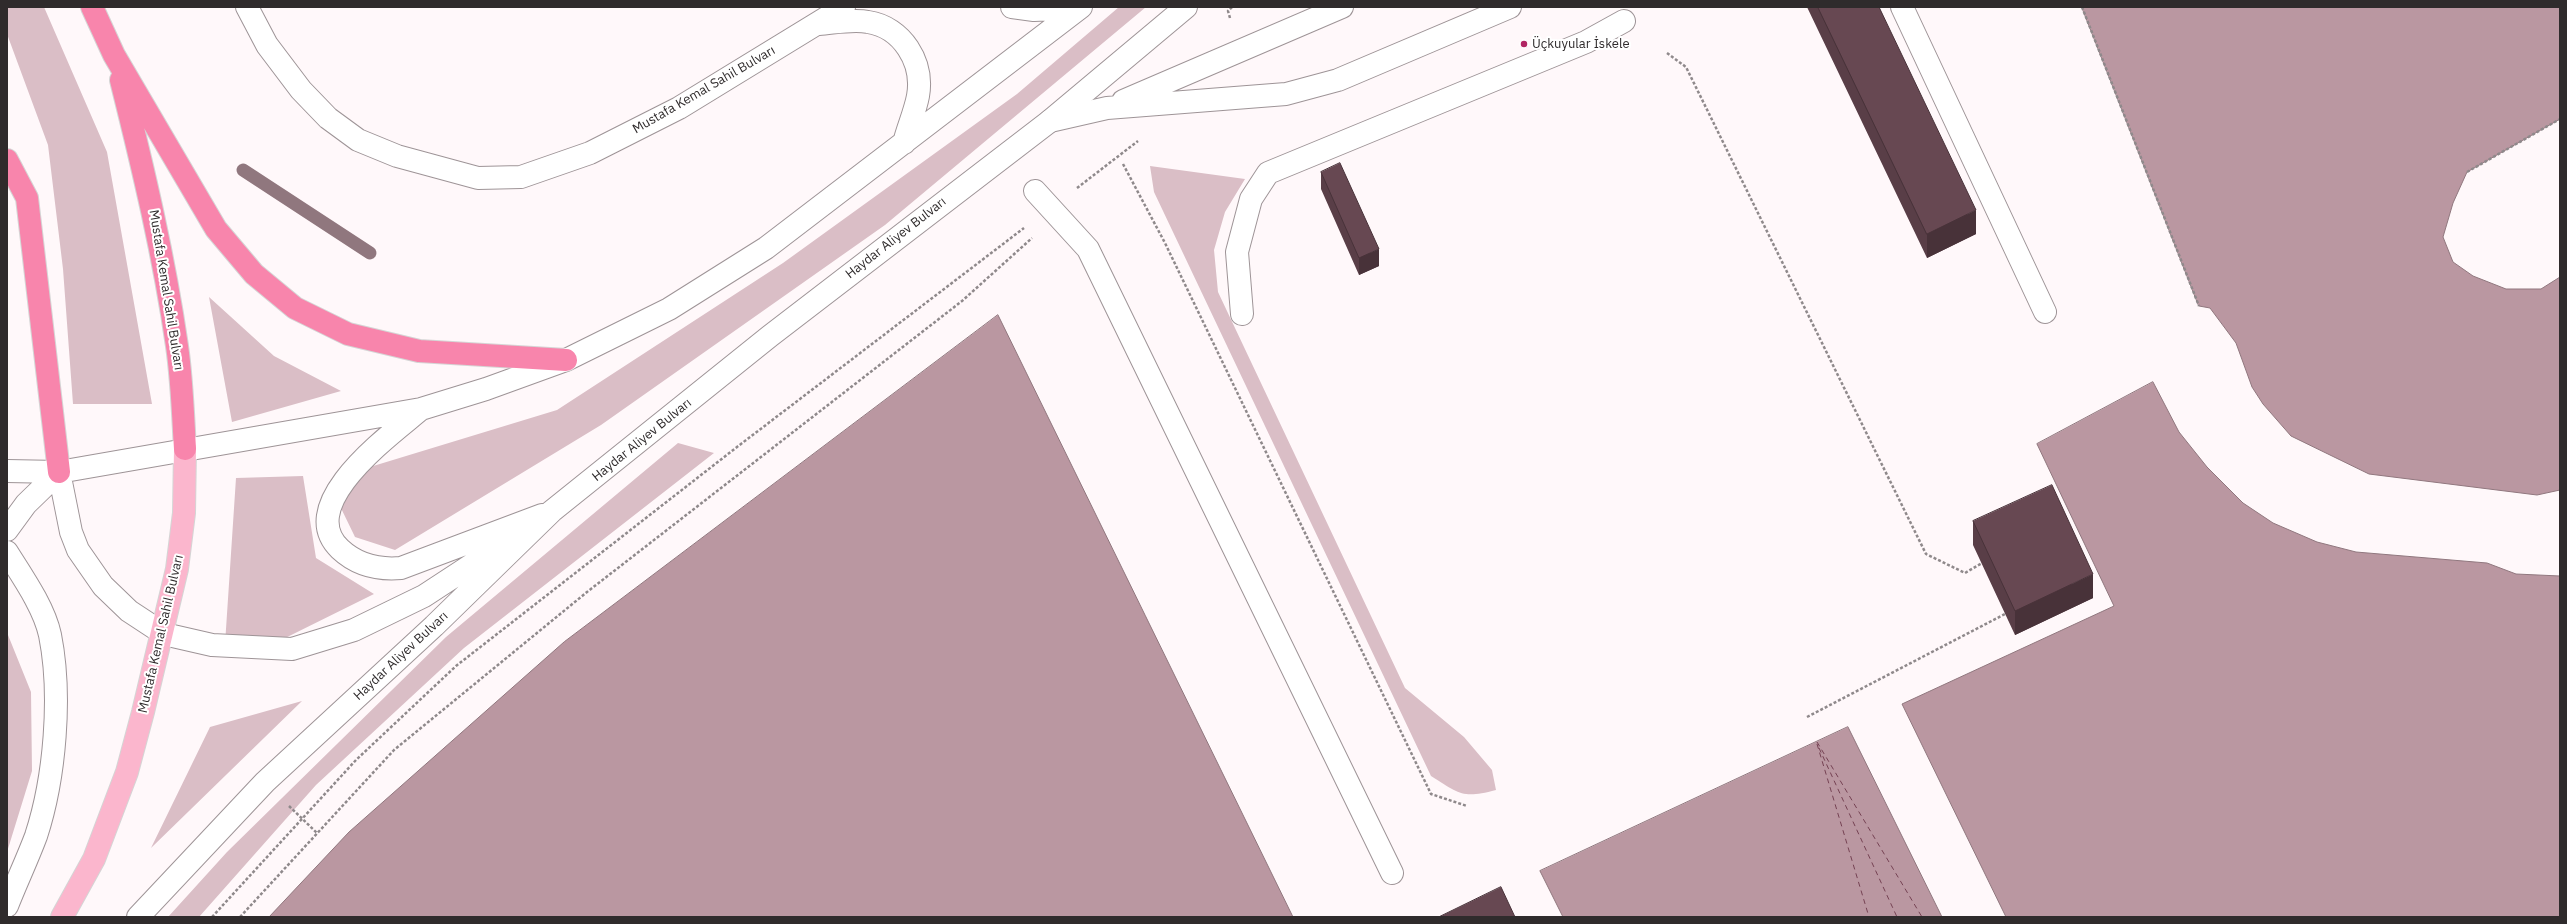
<!DOCTYPE html>
<meta charset="utf-8">
<style>
body{margin:0}
#map{position:relative;width:2567px;height:924px;overflow:hidden;background:#fff8fa;font-family:"IBM Plex Sans",sans-serif}
canvas{display:block}
.frame{position:absolute;inset:0;border:8px solid #2f2b2c;pointer-events:none}
</style>
<div id="map">
<canvas width="2567" height="924"></canvas>
<div class="frame"></div>
</div>
<script>
const ctx = document.querySelector('canvas').getContext('2d');
ctx.lineJoin = 'round';
function paint(path, color) { ctx.fillStyle = color; ctx.fill(path, 'evenodd'); }
function stroke(path, color, width, dash) { ctx.strokeStyle = color; ctx.lineWidth = width; ctx.lineCap = dash ? 'butt' : 'round'; ctx.setLineDash(dash || []); ctx.stroke(path); }
function label(font, color, halo, rows, align = 'center') {
  ctx.font = font + ' "IBM Plex Sans",sans-serif'; ctx.lineWidth = 4; ctx.setLineDash([]); ctx.textBaseline = 'middle'; ctx.strokeStyle = halo; ctx.fillStyle = color; for (const [text, x, y, turn = 0] of rows) {
    ctx.save(); ctx.translate(x, y); ctx.rotate((+turn || 0) * Math.PI / 180); ctx.textAlign = isNaN(turn) ? turn : align; if (halo) ctx.strokeText(text, 0, 0); ctx.fillText(text, 0, 0); ctx.restore();
  }
}
const green = new Path2D(`
 M7,7h37l63,145 45,252h-79l-10,-135 -15,-124 -41,-111z
 M1119,7h27l-261,218 -284,200 -206,125 -40,-13 -17,-35 9,-28 210,-64 226,-147 234,-169z
 M1150,166l95,13 -20,33 -11,38 4,42 187,396 59,49 28,33 4,20c-34,9 -36,4 -65,-14l-277,-584z
 M209,297l65,59 67,35 -109,31z
 M678,443l36,10 -250,195 -148,137 -117,132h-31l59,-65 219,-215z
 M303,476l13,82 58,36 -111,55 -38,-5 11,-166z
 M8,635l23,57 1,79 -25,81z
 M302,701l-151,147 59,-121z`);
const water = new Path2D(`
 M2082,7h478v112l-93,53 -14,31 -10,34 10,25 20,14 33,13h35l19,-12v213l-23,5 -168,-21 -78,-38 -28,-32 -11,-17 -16,-44 -26,-35 -11,-2z
 M998,315l295,602h-1024l80,-85 215,-190z
 M2153,382l26,50 28,35 36,36 30,20 44,19 39,10 131,11 29,11 44,2v341h-554l-104,-213 212,-98 -77,-162z
 M1848,727l94,190h-379l-23,-46z`);
const stream = new Path2D(`
 M243,170l127,83`);
const ferry = new Path2D(`
 M1817,742l105,175
 M1817,744l52,173
 M1819,748l78,169`);
const path = new Path2D(`
 M2082,7l117,299
 M1230,18l-2,-7 4,-4
 M1667,53l19,14 240,487 39,19 17,-10
 M1123,164l42,79 266,551 36,12
 M2467,172l93,-53
 M1077,188l61,-47
 M1807,717l198,-103
 M289,806l28,27
 M212,917l144,-157 100,-94 281,-219 287,-219
 M240,917l154,-167 193,-158 375,-291 70,-63`);
const service = new Path2D(`
 M1902,7l143,305
 M1123,101l219,-94
 M1050,121l57,-13 179,-14 52,-14 172,-73
 M1035,191l53,58 304,624
 M1242,314l-5,-62 14,-53 17,-26 318,-131 38,-21`);
const secondary = new Path2D(`
 M247,7l20,38 34,45 27,28 30,22 39,16 81,22 43,-1 69,-24 89,-45 165,-101
 M1012,7l22,3 45,-2
 M819,24c15,-1 34,-5 49,-2 34,5 56,40 50,74 -3,16 -10,31 -14,47
 M421,409c-29,25 -128,95 -81,140 17,16 38,21 61,19l141,-53
 M7,471l52,1 362,-63 65,-20 80,-29 103,-51 97,-61 315,-241
 M59,472l12,60 7,18 25,36 26,25 35,23 48,11 80,4 62,-19 70,-34 84,-55
 M7,530l19,-26 33,-32
 M7,552c15,24 37,55 43,83 12,60 5,143 -14,201 -9,24 -20,47 -29,70
 M138,917l127,-135 169,-156 118,-115 218,-175 280,-215 136,-114`);
const primary = new Path2D(`
 M62,917l32,-58 33,-87 16,-60 34,-143 7,-56 1,-64`);
const motorway = new Path2D(`
 M92,7l22,48 102,174 38,45 41,34 53,26 71,17 147,9
 M121,80c22,88 43,176 56,266 5,34 6,69 8,103
 M7,160l20,38 32,274`);
const wall = new Path2D(`
 M1807,7h72l97,227 -49,24z
 M1321,172l58,94 -20,9 -38,-86z
 M1973,521l120,77 -78,37 -42,-90z`);
const shadedWall = new Path2D(`
 M1976,210v24l-49,24v-24z
 M1379,249v17l-20,9v-17z
 M2093,574v24l-78,37v-24z`);
const building = new Path2D(`
 M1818,7h61l97,203 -49,24z
 M1340,163l39,86 -20,9 -38,-86z
 M2052,485l41,89 -78,37 -42,-90z
 M1501,887l14,30h-76z`);
const markers = [
 [1524,44,4,"#b12563"]
];
const poiNames = [
 ["Üçkuyular İskele",1532,44]
];
const streetNames = [
 ["Mustafa Kemal Sahil Bulvarı",704,90,-30],
 ["Haydar Aliyev Bulvarı",896,238,-38],
 ["Mustafa Kemal Sahil Bulvarı",166,290,81],
 ["Haydar Aliyev Bulvarı",642,440,-39],
 ["Mustafa Kemal Sahil Bulvarı",161,634,-77],
 ["Haydar Aliyev Bulvarı",401,656,-43]
];
paint(green, '#dabec6');
paint(water, '#ba97a1');
stroke(water, '#90777e', 1);
stroke(stream, '#90777e', 13);
stroke(ferry, '#754253', 1, [5, 4]);
stroke(service, '#9e9497', 24);
stroke(secondary, '#9e9497', 24);
stroke(primary, '#d5d5d5', 24);
stroke(motorway, '#d5d5d5', 24);
stroke(path, '#8f898b', 2.5, [3, 2]);
stroke(service, '#fff', 22);
stroke(secondary, '#fff', 22);
stroke(primary, '#fbb6cd', 22);
stroke(motorway, '#f885ac', 22);
paint(wall, '#593e47');
paint(shadedWall, '#483239');
paint(building, '#674852');
stroke(building, '#483239', 1);
for (const [x, y, r, color] of markers) { const dot = new Path2D(); dot.arc(x, y, r, 0, 2 * Math.PI); ctx.fillStyle = color; ctx.fill(dot); stroke(dot, '#fff', 1.5); }
label('13px', '#2f2b2c', '#fff', poiNames, 'left');
label('13px', '#2f2b2c', '#fff', streetNames);
</script>
